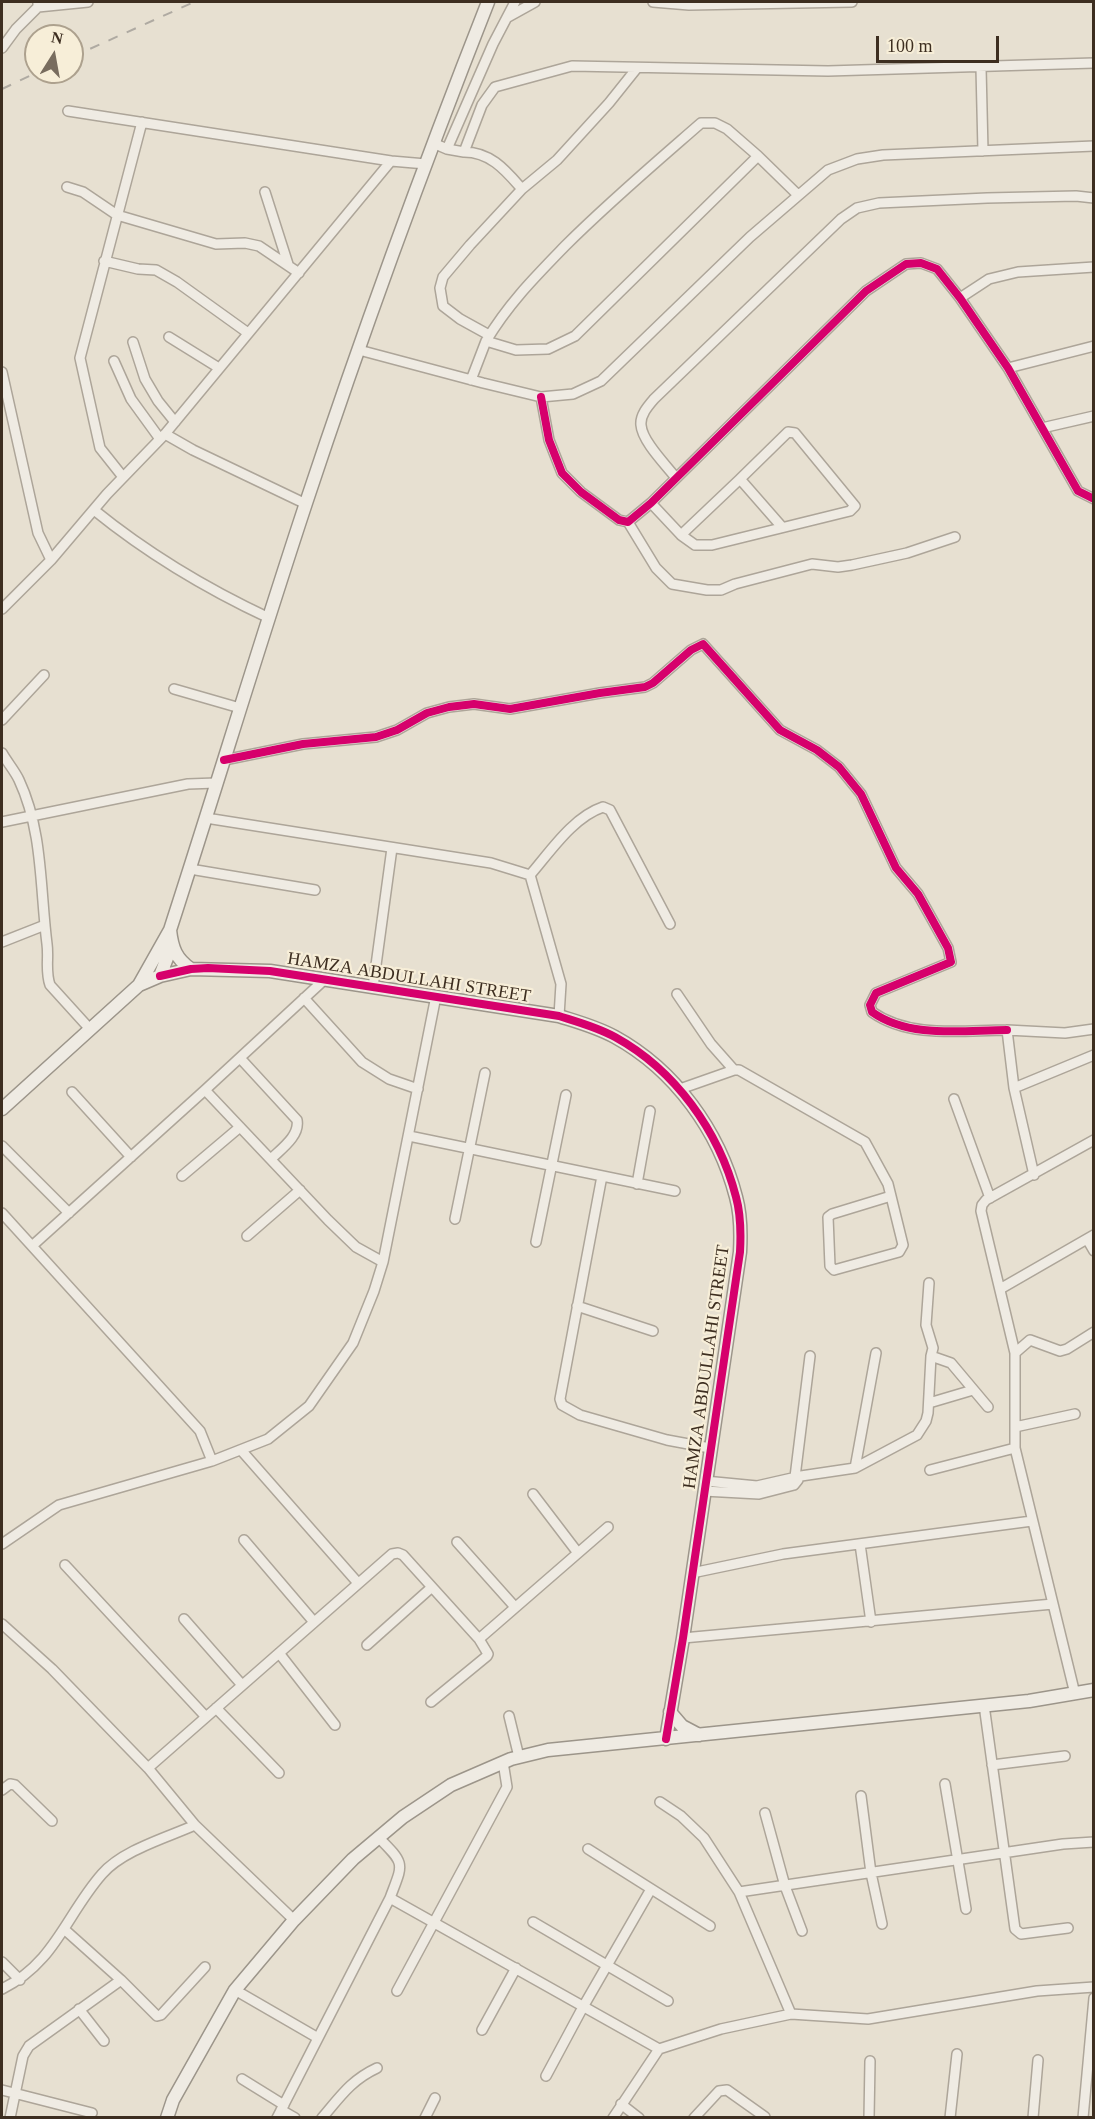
<!DOCTYPE html>
<style>
body{margin:0}
#map{position:relative;width:1095px;height:2119px;overflow:hidden;background:#e7e0d1;font-family:"Times New Roman",serif}
canvas{display:block}
.frame{position:absolute;inset:0;border:3px solid #3d2e20;pointer-events:none}
.north{position:absolute;left:24px;top:24px;width:60px;height:60px;box-sizing:border-box;background:#f7eed8;border:2px solid #ada18e;border-radius:50%;rotate:11deg;font-size:16px;font-weight:700;line-height:24px;text-align:center;color:#3d2e20}
.north::after{content:'';display:block;margin:auto;width:21px;height:27px;background:#786c5e;clip-path:polygon(50% 0,100% 100%,50% 72%,0 100%)}
.scale{position:absolute;left:876px;top:36px;width:123px;height:27px;box-sizing:border-box;border:3px solid #3d2e20;border-top:0;padding-left:8px;font-size:18px;line-height:21px;white-space:nowrap;color:#3d2e20;-webkit-text-stroke:4px #f7eed8;paint-order:stroke}
</style>
<div id="map">
<canvas width="1095" height="2119"></canvas>
<div class="frame"></div>
<div class="north">N</div>
<div class="scale">100 m</div>
</div>
<script>
const ctx = document.querySelector('canvas').getContext('2d');
ctx.lineJoin = 'round';
function stroke(path, color, width, dash) { ctx.strokeStyle = color; ctx.lineWidth = width; ctx.lineCap = dash ? 'butt' : 'round'; ctx.setLineDash(dash || []); ctx.stroke(path); }
function label(font, color, halo, rows, align = 'center') {
  ctx.font = font + ' "Times New Roman",serif'; ctx.lineWidth = 4.5; ctx.setLineDash([]); ctx.textBaseline = 'middle'; ctx.strokeStyle = halo; ctx.fillStyle = color; for (const [text, x, y, turn = 0] of rows) {
    ctx.save(); ctx.translate(x, y); ctx.rotate((+turn || 0) * Math.PI / 180); ctx.textAlign = isNaN(turn) ? turn : align; if (halo) ctx.strokeText(text, 0, 0); ctx.fillText(text, 0, 0); ctx.restore();
  }
}
const street = new Path2D(`
 M38,2v5l50,-5
 M653,2l36,3 163,-3
 M508,17l27,-15
 M2,48l14,-19 22,-22
 M981,68l2,83
 M68,111l323,50
 M433,143l14,6 17,3 18,-47 13,-18 77,-21 256,5 266,-8
 M447,149l46,-105 22,-42
 M464,152c27,0 42,19 58,37
 M758,156l40,39
 M67,187l16,5 34,23 99,29 29,-1 14,3 40,27
 M265,192l23,72
 M104,261l34,8 18,1 21,12 71,51
 M960,298l29,-19 29,-7 76,-5
 M489,335l-29,-16 -17,-13 -3,-18 3,-11 27,-32 52,-56 35,-29 52,-57 28,-35
 M169,337l50,31
 M133,342l12,37 13,22 17,21
 M359,350l124,33 58,14 32,-3 28,-13 149,-144 78,-67 29,-11 26,-4 211,-9
 M114,361l17,38 29,40
 M1008,368l86,-22
 M2,372l36,161 13,27
 M471,380l15,-39 30,9 32,-1 27,-13 183,-180 -31,-27 -12,-6h-14c-47,41 -93,80 -136,123 -31,32 -56,57 -79,95
 M541,397l8,43 13,33 19,19 38,28 9,2 23,-19 215,-212 40,-27 15,-1 16,6 23,29 48,70 70,123 16,8
 M1042,428l52,-12
 M165,434l28,16 113,54
 M123,477l-23,-29 -20,-90 62,-236
 M676,478c-10,-13 -34,-37 -35,-53 -1,-10 7,-19 13,-26l187,-180 16,-11 22,-5 108,-5 89,-2 18,2
 M651,503l30,32 14,10h17l138,-34 5,-5 -60,-73 -7,-1 -48,47
 M94,510c53,43 113,79 175,108
 M628,522l28,46 16,16 35,6h14l14,-6 77,-20 26,3 14,-2 55,-12 48,-16
 M681,535l59,-56 42,48
 M2,609l49,-49 56,-66 58,-60 226,-273 35,3
 M174,689l66,19
 M2,720l42,-45
 M2,753c5,9 13,18 17,27 24,51 21,109 28,164 2,14 -2,27 3,41l39,43
 M224,760l79,-16 73,-7 21,-7 30,-17 22,-6 25,-3 36,5 90,-16 45,-6 8,-4 38,-33 12,-6 77,86 37,20 22,17 22,27 35,74 22,26 30,54 3,14 -75,31 -6,12 2,7c38,27 91,18 135,18
 M206,818l285,45 39,12
 M2,822l186,-38 28,-1
 M190,869l125,21
 M530,875c20,-23 43,-58 73,-68l7,3 60,114
 M530,875l31,109 -2,32
 M2,942l43,-17
 M373,987l19,-139
 M677,994l34,50 23,26h5l126,72 23,42 15,61 -4,7 -65,18 -4,-4 -2,-49 4,-3 59,-18
 M304,998l58,64 27,17 29,10
 M240,1058l57,62c3,16 -16,29 -26,39
 M1014,1088l80,-33
 M680,1089l54,-19
 M205,1090l123,130 28,27 27,15
 M72,1092l59,65
 M954,1099l36,99
 M409,1136l266,55
 M2,1146l67,67
 M1034,1175l-20,-87 -7,-58 58,3 29,-4
 M182,1176l58,-49
 M602,1176l-42,223 2,6 18,10 87,25 43,8
 M637,1184l13,-73
 M2,1213l198,218 12,30
 M455,1219l30,-146
 M247,1236l53,-46
 M1087,1239l7,12
 M536,1242l30,-147
 M32,1246l173,-156 119,-110
 M1000,1289l94,-54
 M577,1306l76,25
 M1015,1353l15,-13 30,11 7,-2 27,-17
 M931,1356l20,7 37,44
 M929,1403l44,-13
 M1015,1427l60,-13
 M241,1450l117,133
 M855,1468l21,-115
 M930,1470l85,-22
 M705,1481l52,5 44,-10 54,-8 62,-33 9,-14 2,-8 3,-57 2,-8 -7,-23 3,-42
 M794,1485l16,-129
 M704,1491l55,3 35,-9 4,-5
 M533,1494l45,59
 M244,1540l70,82
 M457,1542l58,65
 M2,1544l57,-39 153,-44 56,-22 41,-33 44,-63 21,-52 9,-29 53,-266
 M860,1544l11,78
 M65,1565l141,152
 M692,1573l91,-19 249,-33
 M184,1619l58,66
 M2,1624l50,45 96,99 47,57 99,95
 M683,1638l370,-34
 M479,1639l129,-112
 M367,1645l65,-58
 M279,1653l56,72
 M1075,1694l-60,-246v-95l-34,-142 1,-6 4,-5 108,-60
 M984,1705l31,224 6,5 47,-6
 M216,1708l63,65
 M509,1716l10,41
 M992,1765l73,-9
 M148,1768l244,-214 6,-1 5,2 76,84 9,15 -1,2 -56,46
 M945,1784l21,125
 M2,1790l8,-6 5,1 37,36
 M861,1796l10,77 11,51
 M660,1802l21,14 23,22 35,54 52,122
 M765,1813l20,73 17,45
 M588,1849l122,77
 M739,1892l324,-48 31,-2
 M390,1898l269,151
 M533,1922l135,79
 M64,1929l57,51 36,36 4,-1 44,-48
 M2,1962l18,18
 M2,1989c53,-26 64,-74 100,-115 21,-24 64,-36 93,-49
 M235,1990l83,48
 M397,1991l110,-204 -4,-25
 M79,2009l25,32
 M482,2030l34,-62
 M546,2076l37,-69 68,-118
 M242,2079l42,26
 M2,2090l90,23
 M621,2104l18,14
 M281,2110l14,8
 M10,2118l13,-62 6,-10 92,-66
 M277,2118l113,-220c13,-35 16,-33 -11,-60
 M322,2118c18,-21 29,-38 55,-50
 M425,2118l10,-20
 M613,2118l46,-69 62,-20 70,-15 77,5 169,-28 57,-4
 M694,2118l25,-27 8,-1 38,27
 M869,2118l1,-57
 M950,2118l7,-64
 M1033,2118l5,-58
 M1083,2118l11,-120`);
const secondary = new Path2D(`
 M170,930c2,18 6,29 21,39
 M160,976l12,-31
 M139,985l21,-9 31,-7 79,2 289,45c19,6 38,11 56,21 60,33 104,94 121,160 5,18 5,37 4,55l-57,386 -17,101
 M2,1109l137,-124 31,-55c46,-142 89,-285 136,-427 56,-169 117,-336 182,-501
 M670,1712l12,14 17,9
 M167,2118l6,-18 62,-110 59,-70 59,-61 50,-42 48,-32 60,-26 37,-9 481,-49 65,-11`);
const rail = new Path2D(`
 M72,57l122,-55
 M2,89l36,-17`);
const cycleway = new Path2D(`
 M541,397l8,43 13,33 19,19 38,28 9,2 23,-19 215,-212 40,-27 15,-1 16,6 23,29 48,70 70,123 16,8
 M224,760l79,-16 73,-7 21,-7 30,-17 22,-6 25,-3 36,5 90,-16 45,-6 8,-4 38,-33 12,-6 77,86 37,20 22,17 22,27 35,74 22,26 30,54 3,14 -75,31 -6,12 2,7c38,27 91,18 135,18
 M160,976l31,-7 17,-1 62,3 289,45c19,6 38,11 56,21 60,33 104,94 121,160 5,18 5,37 4,55l-57,386 -17,101`);
const streetNames = [
 ["HAMZA ABDULLAHI STREET",409,978,9],
 ["HAMZA ABDULLAHI STREET",707,1367,-82]
];
stroke(street, '#ada599', 12);
stroke(secondary, '#9c958a', 15);
stroke(street, '#efebe3', 9);
stroke(secondary, '#efebe3', 12);
stroke(rail, '#afaaa2', 2, [10, 10]);
stroke(cycleway, '#d6006c', 8);
label('18px', '#3d2e20', '#f7eed8', streetNames);
</script>
